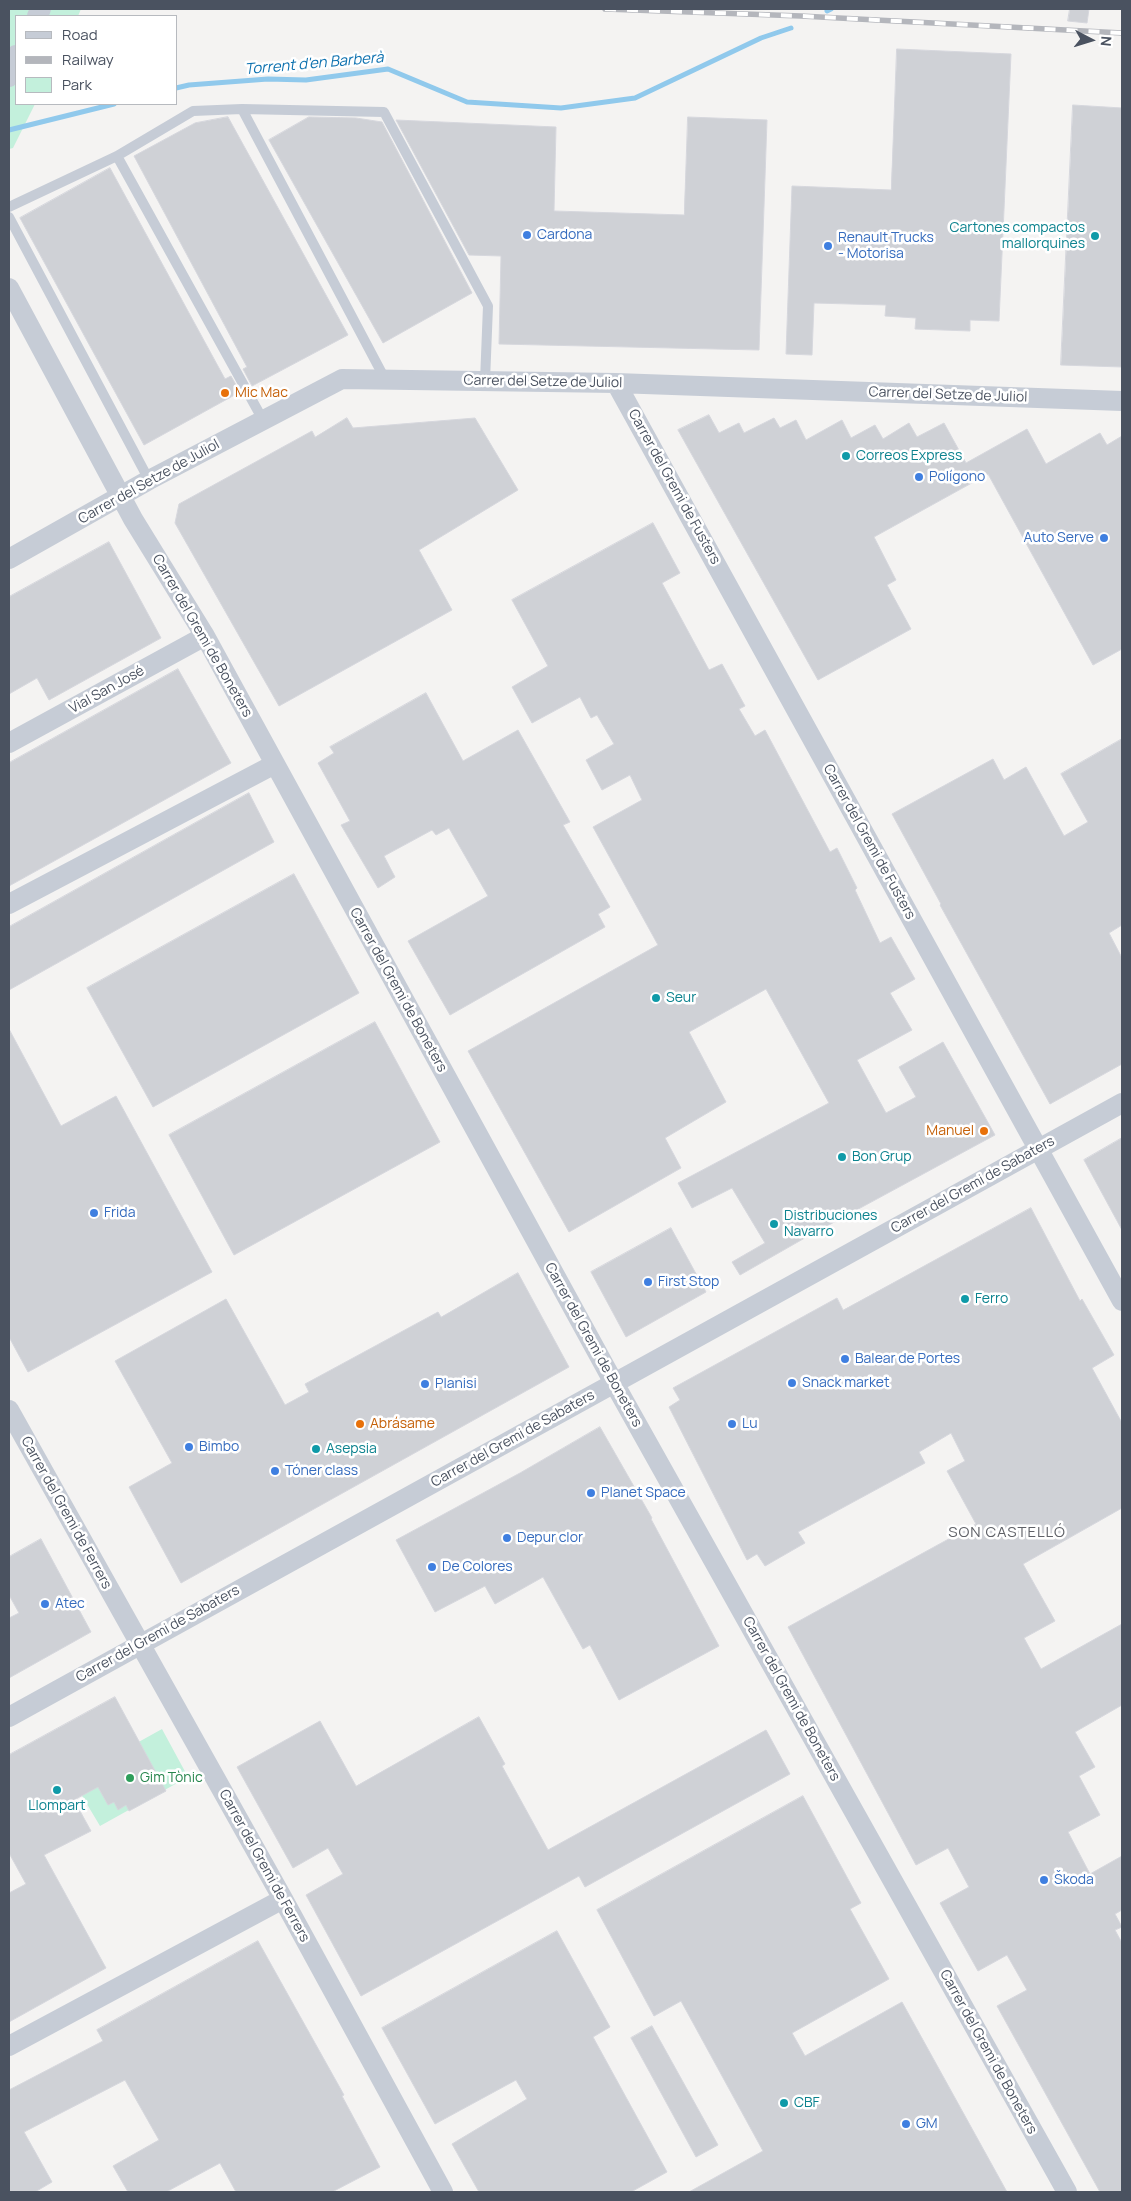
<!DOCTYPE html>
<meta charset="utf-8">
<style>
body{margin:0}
#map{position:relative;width:1131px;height:2201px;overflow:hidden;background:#f4f3f2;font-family:Manrope,sans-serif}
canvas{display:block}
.frame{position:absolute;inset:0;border:10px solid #4a5260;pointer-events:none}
.legend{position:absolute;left:15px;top:15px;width:162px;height:90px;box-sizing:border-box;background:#fff;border:1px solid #b7babf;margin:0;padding:6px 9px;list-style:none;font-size:15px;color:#4a5260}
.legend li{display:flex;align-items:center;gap:10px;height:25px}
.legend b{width:25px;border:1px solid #b7babf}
.north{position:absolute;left:1066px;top:15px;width:50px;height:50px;-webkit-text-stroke:4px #fff;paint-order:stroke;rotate:95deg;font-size:14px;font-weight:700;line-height:20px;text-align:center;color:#4a5260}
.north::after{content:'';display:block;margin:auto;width:18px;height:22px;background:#4a5260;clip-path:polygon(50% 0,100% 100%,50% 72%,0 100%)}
</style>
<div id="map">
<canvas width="1131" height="2201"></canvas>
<div class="frame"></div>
<ul class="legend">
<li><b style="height:6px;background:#c6ccd6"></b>Road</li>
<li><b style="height:6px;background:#b4b6bc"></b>Railway</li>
<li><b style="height:14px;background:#c3f0dc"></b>Park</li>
</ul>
<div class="north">N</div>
</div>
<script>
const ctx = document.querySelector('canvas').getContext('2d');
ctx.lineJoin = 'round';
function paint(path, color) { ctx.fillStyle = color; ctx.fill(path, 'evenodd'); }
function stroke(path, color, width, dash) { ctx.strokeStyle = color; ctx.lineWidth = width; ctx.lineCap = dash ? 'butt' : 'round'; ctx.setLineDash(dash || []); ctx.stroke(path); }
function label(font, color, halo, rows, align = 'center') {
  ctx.font = font + ' Manrope,sans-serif'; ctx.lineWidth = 5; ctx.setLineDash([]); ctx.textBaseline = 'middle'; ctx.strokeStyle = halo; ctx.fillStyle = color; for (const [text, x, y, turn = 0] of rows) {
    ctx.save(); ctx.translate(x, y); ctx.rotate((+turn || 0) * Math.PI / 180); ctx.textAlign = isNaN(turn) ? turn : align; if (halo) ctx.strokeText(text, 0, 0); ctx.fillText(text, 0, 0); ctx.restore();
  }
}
const green = new Path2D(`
 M9,9h72l-3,7h-62v88h19l-22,44 -4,1z
 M162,1729l26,48 -88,49 -28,-47z`);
const stream = new Path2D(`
 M827,11l4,-2
 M176,88l13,-3 79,-6 38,1 82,-11 79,33 94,6 74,-10 126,-60 30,-10
 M9,130l105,-26`);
const building = new Path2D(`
 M1070,9h19l-2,14 -19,-2z
 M897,49l114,5 -12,267 -29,-1v11l-55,-2 1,-11 -31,-2 1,-11 -72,-2 -2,52 -26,-1 6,-168 99,4z
 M1073,105l49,3v259l-61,-2z
 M228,117l120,218 -96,51 -9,-17 4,-2 -113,-211 61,-33z
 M309,117l47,1 26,4 90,171 -89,50 -114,-203z
 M688,117l79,3 -8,230 -260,-6 2,-88 -32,-1 -73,-135 160,7 -2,84 130,4z
 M110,168l115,211 6,-3 9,16 -96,53 -124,-227z
 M709,415l10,18 20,-10 5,10 30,-15 6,10 16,-8 10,20 36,-20 9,18 24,-13 8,14 26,-16 8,14 27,-14 22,40 61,-34 19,35 54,-31 7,12 15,-9v213l-29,16 -105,-191 -114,63 22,43 -9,5 24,44 -93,51 -140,-250z
 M347,418l6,10 122,-10 43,72 -99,60 33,60 -173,96 -104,-183 4,-19 133,-73 3,6z
 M653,523l27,50 -18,10 47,87 13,-6 23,42 -6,3 16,27 10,-6 65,122 7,-4 20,40 -2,2 25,53 11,-6 24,42 -25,14 22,37 -55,30 29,53 30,-16 -17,-30 44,-25 52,93 -192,104 -63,36 -8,-13 33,-19 -33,-55 -40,20 -14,-25 151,-80 -63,-114 -77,43 37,70 -61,36 16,30 -112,64 -101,-181 190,-106 -65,-118 49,-27 -12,-25 -28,15 -16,-30 28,-16 -17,-29 -6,3 -11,-21 -48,26 -20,-36 36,-21 -36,-66z
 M109,542l52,96 -112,62 -12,-22 -28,16v-97z
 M178,669l53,94 -222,123v-123z
 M426,693l37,68 55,-31 52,92 -7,3 47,82 -12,7 7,13 -155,88 -42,-74 80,-45 -39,-68 -13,7 -4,-5 -48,26 11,21 -17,11 -37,-63 9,-4 -32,-58 16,-10 -4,-6z
 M1122,739v186l-13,8 13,25v106l-72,40 -110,-199 1,-1 -49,-90 101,-55 11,21 22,-13 38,69 24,-14 -27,-48z
 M249,793l25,49 -265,148v-63z
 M294,874l65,119 -206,114 -66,-119z
 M375,1022l65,120 -206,113 -65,-120z
 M9,1029l52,97 55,-30 96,176 -184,100 -19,-35z
 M1122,1138v92l-38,-70z
 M1031,1208l49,93 2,-2 32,56 -22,13 30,55v85l-99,56 32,57 -31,17 17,31 81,-45v81l-47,27 20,35 -16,9 21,39 -32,17 22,42 32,-18v54l-7,4 7,13 -7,3 7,13v249h-22l-103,-186 30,-16 -20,-35 -29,16 -38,-68 29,-16 -21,-39 -32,17 -128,-238 188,-103 -29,-53 18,-10 -14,-28 -32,19 6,11 -127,69 7,11 -40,23 -8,-12 -10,6 -78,-153 11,-7 -7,-12 164,-90 6,12z
 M671,1228l35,64 -80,45 -35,-65z
 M518,1273l51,94 -388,216 -52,-96 43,-24 -57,-102 111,-62 59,106 24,-13 -4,-8 133,-72 3,5z
 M600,1427l52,91 -1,1 68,127 -100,54 -29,-55 -7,4 -40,-72 -48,27 -10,-18 -50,26 -39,-72 124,-67z
 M41,1539l50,93 -82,46v-60l10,-5 -10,-18v-38z
 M115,1697l51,94 -37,20 -3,-6 -8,5 -4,-8 -6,3 -10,-18 -24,13 17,31 -47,24 62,113 -97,54v-129l17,-9 -17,-31v-98z
 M479,1717l26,47 -3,2 46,84 218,-120 24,44 -205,113 -6,-11 -218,120 -55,-101 37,-21 -15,-26 -35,20 -56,-101 83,-46 36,65z
 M803,1796l58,107 -11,6 39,70 -97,54 13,23 97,-54 105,190h-318l74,-41 -82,-150 -27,15 -57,-106z
 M557,1931l53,96 -17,10 74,135 -36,20h-152l-27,-48 75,-45 -11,-19 -81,44 -53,-96z
 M258,1941l86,154 -2,1 38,71 -48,25h-96l-16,-29 -54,29h-38l-15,-26 46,-26 -34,-60 -101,52 28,50 -17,10h-26v-102l94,-49 -6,-11z
 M652,2026l66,119 -22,12 -65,-119z`);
const service = new Path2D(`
 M242,109l143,270
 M117,156l146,264
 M9,207l108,-51 76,-45 49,-2 142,3 104,194 -3,75
 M9,217l140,263`);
const minor = new Path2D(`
 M37,16l4,-7
 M9,77l7,-22
 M9,288l124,231 72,117 409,747 453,809
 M616,383l506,918
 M9,559l140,-79 193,-101 274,4 506,18
 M9,743l196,-107
 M9,904l266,-140
 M9,1410l274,489 160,293
 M9,1717l1113,-614
 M9,2046l274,-147`);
const rail = new Path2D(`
 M605,9l196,7 321,17`);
const markers = [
 [527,235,5,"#3f7fe0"],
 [1095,236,5,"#0f9aa8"],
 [828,246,5,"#3f7fe0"],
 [225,393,5,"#e8710a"],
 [846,456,5,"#0f9aa8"],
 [919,477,5,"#3f7fe0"],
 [1104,538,5,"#3f7fe0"],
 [656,998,5,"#0f9aa8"],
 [984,1131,5,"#e8710a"],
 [842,1157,5,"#0f9aa8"],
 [94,1213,5,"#3f7fe0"],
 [774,1224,5,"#0f9aa8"],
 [648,1282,5,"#3f7fe0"],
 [965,1299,5,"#0f9aa8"],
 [845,1359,5,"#3f7fe0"],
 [792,1383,5,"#3f7fe0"],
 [425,1384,5,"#3f7fe0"],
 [360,1424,5,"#e8710a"],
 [732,1424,5,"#3f7fe0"],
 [189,1447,5,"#3f7fe0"],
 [316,1449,5,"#0f9aa8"],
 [275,1471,5,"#3f7fe0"],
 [591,1493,5,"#3f7fe0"],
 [507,1538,5,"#3f7fe0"],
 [432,1567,5,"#3f7fe0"],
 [45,1604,5,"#3f7fe0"],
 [130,1778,5,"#2e9e5b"],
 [57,1790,5,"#0f9aa8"],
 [1044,1880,5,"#3f7fe0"],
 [784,2103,5,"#0f9aa8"],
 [906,2124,5,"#3f7fe0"]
];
const cultureNames = [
 ["Cartones compactos",1085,228,"right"],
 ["mallorquines",1085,244,"right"],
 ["Correos Express",856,456],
 ["Seur",666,998],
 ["Bon Grup",852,1157],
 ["Distribuciones",784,1216],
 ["Navarro",784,1232],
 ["Ferro",975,1299],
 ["Asepsia",326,1449],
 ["Llompart",57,1806,"center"],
 ["CBF",794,2103]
];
const shopNames = [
 ["Cardona",537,235],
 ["Renault Trucks",838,238],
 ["- Motorisa",838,254],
 ["Polígono",929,477],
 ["Auto Serve",1094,538,"right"],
 ["Frida",104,1213],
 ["First Stop",658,1282],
 ["Balear de Portes",855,1359],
 ["Snack market",802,1383],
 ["Planisi",435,1384],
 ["Lu",742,1424],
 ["Bimbo",199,1447],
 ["Tóner class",285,1471],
 ["Planet Space",601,1493],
 ["Depur clor",517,1538],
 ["De Colores",442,1567],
 ["Atec",55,1604],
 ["Škoda",1054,1880],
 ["GM",916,2124]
];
const streetNames = [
 ["Carrer del Setze de Juliol",543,382,1],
 ["Carrer del Setze de Juliol",948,395,2],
 ["Carrer del Setze de Juliol",149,482,-29],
 ["Carrer del Gremi de Fusters",674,487,61],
 ["Carrer del Gremi de Boneters",202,636,60],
 ["Vial San José",107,690,-29],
 ["Carrer del Gremi de Fusters",869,842,61],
 ["Carrer del Gremi de Boneters",398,990,61],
 ["Carrer del Gremi de Sabaters",973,1185,-29],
 ["Carrer del Gremi de Boneters",593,1345,61],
 ["Carrer del Gremi de Sabaters",513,1439,-29],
 ["Carrer del Gremi de Ferrers",66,1513,61],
 ["Carrer del Gremi de Sabaters",158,1634,-29],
 ["Carrer del Gremi de Boneters",791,1699,61],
 ["Carrer del Gremi de Ferrers",264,1866,61],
 ["Carrer del Gremi de Boneters",988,2052,61]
];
const foodNames = [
 ["Mic Mac",235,393],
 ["Manuel",974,1131,"right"],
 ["Abrásame",370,1424]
];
const leisureNames = [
 ["Gim Tònic",140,1778]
];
const waterNames = [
 ["Torrent d'en Barberà",314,64,-5]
];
const neighbourhoodNames = [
 ["SON CASTELLÓ",1007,1533]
];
paint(green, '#c3f0dc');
stroke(stream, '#90c9ec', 5);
paint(building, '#cfd1d6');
stroke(building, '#d6d7dd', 1);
stroke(service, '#c6ccd6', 10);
stroke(minor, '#c6ccd6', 20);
stroke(rail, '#b4b6bc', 5.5);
stroke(rail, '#fff', 4, [11]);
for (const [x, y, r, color] of markers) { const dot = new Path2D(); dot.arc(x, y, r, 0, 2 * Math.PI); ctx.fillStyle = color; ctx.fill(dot); stroke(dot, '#fff', 2); }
label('14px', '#0d838f', '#fff', cultureNames, 'left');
label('14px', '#366cbe', '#fff', shopNames, 'left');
label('14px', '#4a5260', '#fff', streetNames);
label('14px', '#c56008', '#fff', foodNames, 'left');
label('14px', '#27864d', '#fff', leisureNames, 'left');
label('italic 15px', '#0d71af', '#fff', waterNames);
ctx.letterSpacing = '1px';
label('15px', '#5f6167', '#fff', neighbourhoodNames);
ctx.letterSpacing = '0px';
</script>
